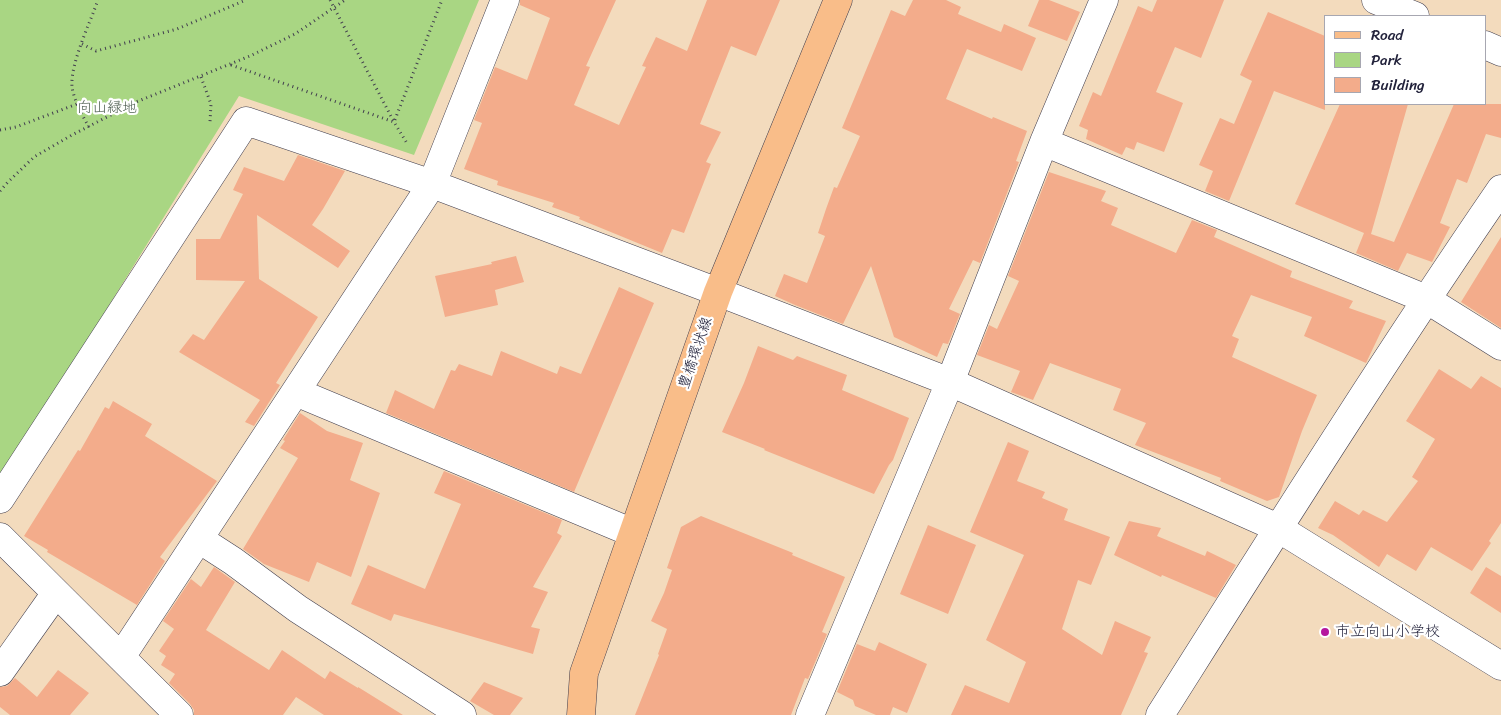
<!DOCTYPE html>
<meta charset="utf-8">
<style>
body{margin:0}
#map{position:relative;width:1501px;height:715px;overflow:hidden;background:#f3dbbd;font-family:Sriracha,sans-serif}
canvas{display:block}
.legend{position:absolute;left:1324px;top:15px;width:162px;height:90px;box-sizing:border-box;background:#fff;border:1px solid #a7a7b1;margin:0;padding:6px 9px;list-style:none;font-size:15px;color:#22223b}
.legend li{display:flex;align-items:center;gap:10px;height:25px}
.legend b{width:25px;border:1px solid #a7a7b1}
</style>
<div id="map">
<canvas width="1501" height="715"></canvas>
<ul class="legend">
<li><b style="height:6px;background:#f9bd89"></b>Road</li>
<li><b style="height:14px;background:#a9d683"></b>Park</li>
<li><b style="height:14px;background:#f3ac8b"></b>Building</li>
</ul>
</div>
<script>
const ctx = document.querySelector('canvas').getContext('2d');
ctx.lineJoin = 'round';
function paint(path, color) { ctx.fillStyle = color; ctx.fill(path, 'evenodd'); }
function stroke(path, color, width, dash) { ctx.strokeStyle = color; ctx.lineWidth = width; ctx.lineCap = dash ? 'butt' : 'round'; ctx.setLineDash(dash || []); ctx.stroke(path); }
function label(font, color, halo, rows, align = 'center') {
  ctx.font = font + ' Sriracha,"Klee One",sans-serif'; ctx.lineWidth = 4.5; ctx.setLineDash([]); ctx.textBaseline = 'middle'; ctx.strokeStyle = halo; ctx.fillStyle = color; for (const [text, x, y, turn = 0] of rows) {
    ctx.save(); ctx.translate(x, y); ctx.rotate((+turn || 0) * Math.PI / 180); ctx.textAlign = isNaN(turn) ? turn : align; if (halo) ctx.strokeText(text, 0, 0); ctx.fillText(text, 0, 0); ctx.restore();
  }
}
const green = new Path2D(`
 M0,0h479l-65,155 -175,-59 -239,385z`);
const building = new Path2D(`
 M520,0h96l-30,66 4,1 -16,38 45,20 27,-58 -4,-1 14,-29 31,14 20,-51h73l-24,56 -25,-10 -31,78 21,8 -15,30 5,2 -27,69 -12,-4 -10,24 -83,-34 1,-2 -28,-10 2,-4 -57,-18 1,-4 -34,-12 18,-46 -8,-3 21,-53 32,13 23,-62 -30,-13z
 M913,0h33l15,7 -3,7 43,18 3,-8 32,14 -14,33 -55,-22 -21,50 46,20 1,-2 34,14 -11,30 3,1 -39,101 -7,-3 -24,49 11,5 -12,30 -5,-1 -6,14 -43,-20 -23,-71 -28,58 -48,-19 -20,-9 9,-22 23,9 18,-47 -7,-3 8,-24 8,-22 3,1 23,-52 -18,-8 49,-118 14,6z
 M1039,0h10l31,12 -13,29 -39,-15z
 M1157,0h67l-23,58 -26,-11 -19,45 27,11 -19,49 -27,-10 -3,8 -8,-3 -4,8 -36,-16 2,-9 -9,-4 14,-34 8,4 37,-90 14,6z
 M1268,12l57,24v74l-51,-19 -45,110 -24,-10 8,-20 -14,-6 21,-47 14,6 18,-43 -12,-6z
 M1340,104h68l-37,130 23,8 60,-138h47v34l-15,-4 -19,49 -10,-4 -17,44 10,4 -18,35 -25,-9 -9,18 -42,-18 8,-20 -69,-29z
 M298,155l47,16 -22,38 -11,16 38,26 -12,17 -81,-53 2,64 59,38 -42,66 4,2 -26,41 -9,-4 15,-22 -81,-48 14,-18 11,6 41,-59 -49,-1v-41h24l23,-45 -10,-4 11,-23 40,14z
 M1049,172l57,19 -5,10 17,7 -7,17 65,28 16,-33 25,10 -3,7 78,34 -2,6 63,24 -4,7 37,13 -20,42 -62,-27 8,-19 -61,-22 -19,41 7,3 -7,18 85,38 -15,36 -23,66 -12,4 -47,-20 1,-3 -86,-33 11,-22 -33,-13 8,-21 -71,-26 -17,37 -22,-8 9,-21 -43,-16 12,-30 8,4 22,-48 -11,-5z
 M1501,237v91l-40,-26z
 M516,256l8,26 -29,8 3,15 -53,12 -10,-41 57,-12 -1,-2z
 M619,287l35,16 -80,189 -188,-79 9,-23 39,19 17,-39 4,1 4,-7 33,12 9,-25 56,23 3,-8 21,8z
 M758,346l35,14 4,-4 50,19 -5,15 67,28 -16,42 -4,5 -15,29 -110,-44 1,-1 -43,-17 22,-49z
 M1439,369l32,20 10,-13 20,12v135l-12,18 2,2 -19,28 -41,-24 -15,24 -29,-17 -8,13 -46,-32 -15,-7 17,-27 24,14 4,-5 24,12 31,-41 -6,-4 23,-38 -29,-18z
 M113,401l39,23 -7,12 72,45 -57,76 5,4 -28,44 -90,-53 1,-2 -24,-14 54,-86 2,1 25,-44 4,2z
 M300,413l27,18 36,12 -13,37 30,13 -29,84 -34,-15 -8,20 -45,-18 -21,-15 55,-91 -18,-10 5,-7 -2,-1z
 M1008,442l21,9 -12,30 28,11 -3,6 26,11 -4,11 46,17 -19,48 -13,-5 -16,49 40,26 13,-34 36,16 -7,15 4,1 -27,62h-170l14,-30 44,18 17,-41 -40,-22 38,-85 -54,-23z
 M444,471l118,49 -5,13 5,3 -29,51 15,5 -17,35 9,2 -7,25 -139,-40 -3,7 -40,-17 17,-39 57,24 36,-85 -27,-11z
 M701,516l92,37 -1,2 53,22 -23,55 5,2 -19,45 -3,-1 -14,37h-156l24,-60 -1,-1 9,-25 -16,-8 13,-28 8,-23 -5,-2 14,-41z
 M1129,521l32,7 -4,8 48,20 2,-5 29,14 -20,33 -54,-23 -1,2 -47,-22z
 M928,525l48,20 -28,69 -48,-20z
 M214,567l21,15 -29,48 63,40 13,-20 43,29 5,-8 28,17v-1l45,28h-79l-28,-18 -13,18h-89v-5l-4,-6 -21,-21 6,-9 -14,-9 5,-9 -7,-5 15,-22 -11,-8 28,-42 10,8z
 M1486,567l15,9v37l-31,-20z
 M879,642l48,22 -20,49 -14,-6 -3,8h-14l-21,-9 -2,-6 -16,-8 20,-48 18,7z
 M58,670l31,23 -19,22h-60l-10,-8v-20l7,-1 8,-8 22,19z
 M484,682l39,16 -13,17h-16l-24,-14z`);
const path = new Path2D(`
 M330,0l64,122 14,23
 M82,44l14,7 81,-22 69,-29
 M231,65l163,57 48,-122
 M201,77l10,27 -1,18
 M89,127c-7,-12 -15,-27 -17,-40 -2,-23 18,-64 26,-87
 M0,130l16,-3 61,-23
 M0,191l8,-9 26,-25 38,-22 64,-33 114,-46 45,-22 50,-34`);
const minor = new Path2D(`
 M1376,0l39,16
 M1485,45l16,7
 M1044,142l382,157 75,47
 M296,392l337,141
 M0,499l246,-378 186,63 286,108 232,90 94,-240 60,-142
 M0,537l179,178
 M199,539l34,22 65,48 164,106
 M121,657l311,-473 73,-184
 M0,672l56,-79
 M810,715l140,-333 328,146 223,138
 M1160,715c112,-177 223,-354 341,-526`);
const major = new Path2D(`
 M581,715l3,-42 134,-381 120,-292`);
const markers = [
 [1325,632,5,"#b5179e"]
];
const parkNames = [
 ["向山緑地",107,108]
];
const streetNames = [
 ["豊橋環状線",696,353,-71]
];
const poiNames = [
 ["市立向山小学校",1335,632]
];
paint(green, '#a9d683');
paint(building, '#f3ac8b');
stroke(minor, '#413e4e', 29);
stroke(major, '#413e4e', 29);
stroke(path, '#413e4e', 3, [1, 4]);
stroke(minor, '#fff', 28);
stroke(major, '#f9bd89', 28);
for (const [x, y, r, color] of markers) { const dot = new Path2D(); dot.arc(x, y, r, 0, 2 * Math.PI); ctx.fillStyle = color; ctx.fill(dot); stroke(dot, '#fff', 2); }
label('15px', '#516154', '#fff', parkNames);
label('15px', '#22223b', '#fff', streetNames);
label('15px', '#22223b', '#fff', poiNames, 'left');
</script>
